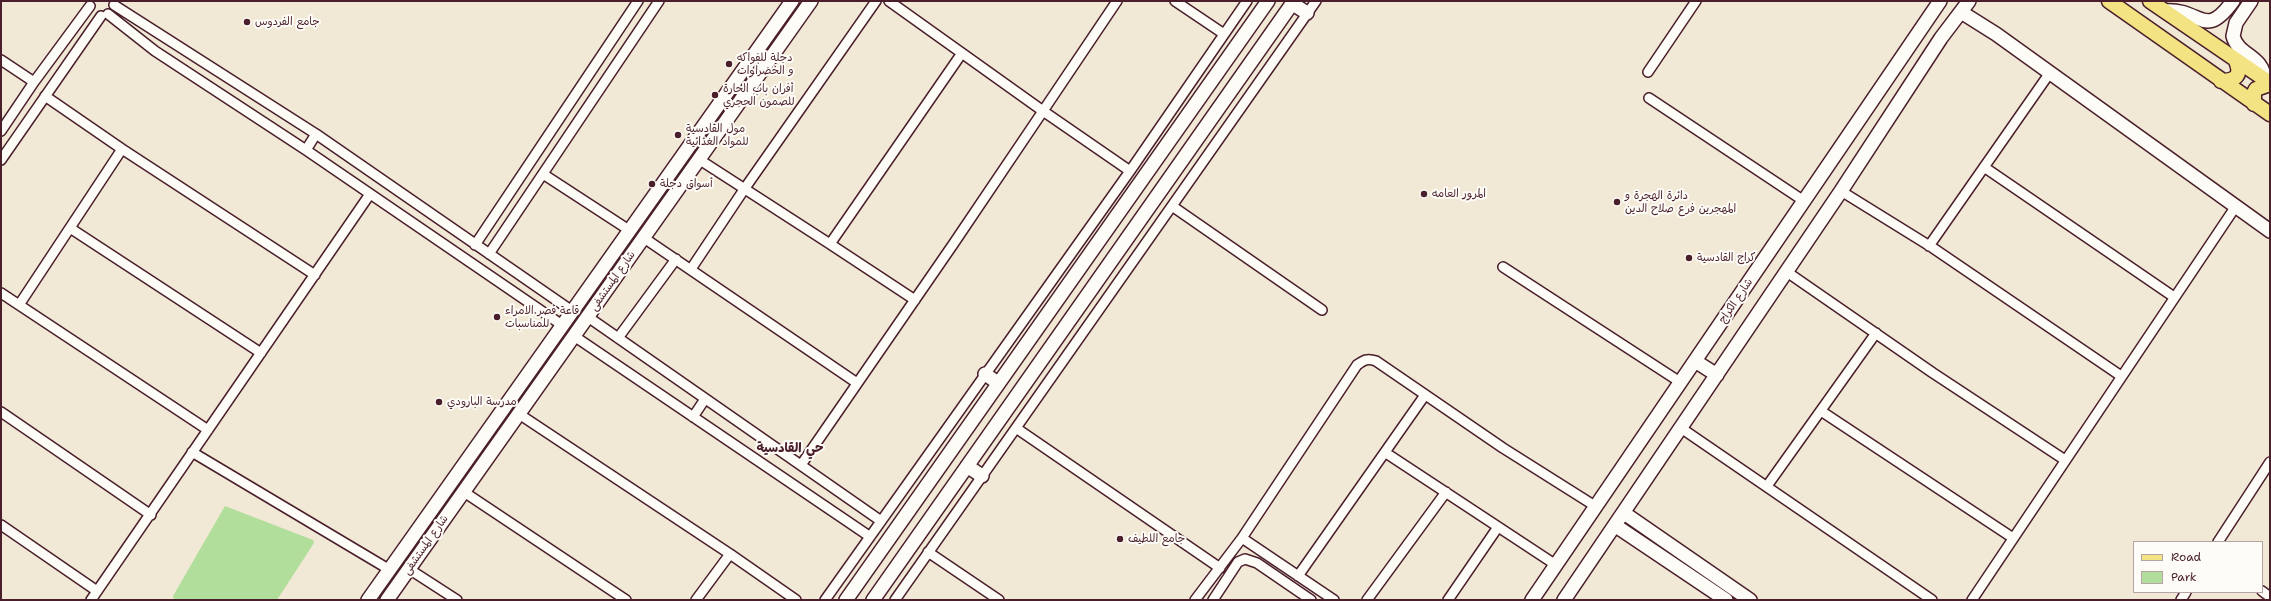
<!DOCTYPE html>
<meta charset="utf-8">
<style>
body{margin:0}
#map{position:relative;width:2271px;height:601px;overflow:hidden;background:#f1e8d6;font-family:"Shantell Sans",sans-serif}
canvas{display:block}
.frame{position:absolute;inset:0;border:2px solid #4a1f2b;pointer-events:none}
.legend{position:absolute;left:2133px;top:541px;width:130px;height:52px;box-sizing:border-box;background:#fdfcf7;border:1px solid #b5a4a5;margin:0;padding:5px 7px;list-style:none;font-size:12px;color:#4a1f2b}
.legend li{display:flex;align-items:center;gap:8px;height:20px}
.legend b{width:20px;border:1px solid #b5a4a5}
</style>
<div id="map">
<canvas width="2271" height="601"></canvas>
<div class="frame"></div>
<ul class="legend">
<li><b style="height:5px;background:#f4e382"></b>Road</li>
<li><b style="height:11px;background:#b2de9c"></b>Park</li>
</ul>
</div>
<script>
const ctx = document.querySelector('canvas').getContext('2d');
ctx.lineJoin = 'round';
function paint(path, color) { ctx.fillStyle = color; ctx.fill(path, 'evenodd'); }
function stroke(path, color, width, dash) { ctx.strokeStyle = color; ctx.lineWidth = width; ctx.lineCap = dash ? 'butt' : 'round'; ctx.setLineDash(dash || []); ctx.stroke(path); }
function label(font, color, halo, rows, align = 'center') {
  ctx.font = font + ' "Shantell Sans","Playpen Sans Arabic",sans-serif'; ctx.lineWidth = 4; ctx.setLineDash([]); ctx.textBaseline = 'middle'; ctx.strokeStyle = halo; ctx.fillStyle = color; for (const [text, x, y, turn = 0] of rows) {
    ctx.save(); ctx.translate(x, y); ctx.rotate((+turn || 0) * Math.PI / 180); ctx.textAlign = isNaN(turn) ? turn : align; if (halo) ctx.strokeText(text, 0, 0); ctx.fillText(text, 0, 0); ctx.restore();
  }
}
const green = new Path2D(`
 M225,506l88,34 1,3 -37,57h-103l-1,-4z`);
const street = new Path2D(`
 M889,1l154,110 74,-110
 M1175,1l49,33
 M114,5l202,129 256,177
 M108,14l47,37 151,99 256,175
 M1,60l33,22
 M1648,72l48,-71
 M45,96l77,53 193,126
 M1649,98l155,103
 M1,131l33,-49 56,-76
 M306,150l10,-16
 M1,160l100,-144
 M700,160l130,84 132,-191
 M1984,167l190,130
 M543,174l86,56
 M1841,191l92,57 188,128
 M1172,206l150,104
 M70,228l191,125
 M644,238l213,145
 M830,244l85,56
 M475,245l163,-244
 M1929,246l120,-172
 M489,254l170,-253
 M1503,267l177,115
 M691,269l54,-81 131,-187
 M1787,272l146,101 132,87
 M1,293l207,137
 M19,305l103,-156
 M588,317l293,204
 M574,336l295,200
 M618,338l58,-79
 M1821,411l192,127
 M1,412l150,103
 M519,414l211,140 66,46
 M693,417l12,-18
 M1016,428l204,140
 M1681,428l251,172
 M192,452l198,118
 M1386,453l170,112
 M801,465l153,-222 89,-132 87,60
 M1767,486l109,-153
 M464,492l162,108
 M1,525l96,66
 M2218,542l52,-80
 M928,552l71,48
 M409,569l48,31
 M1298,576l127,-181
 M2262,591l8,6
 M91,600l279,-406
 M696,600l34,-46
 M825,600l305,-429 117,-170
 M895,600l421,-599
 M1195,600l47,-62
 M1213,600l25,-38 7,-3 12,4 54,37
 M1334,600l-92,-62 115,-173c7,-5 10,-7 19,-4l127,87 92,58
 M1367,600l79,-108
 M1448,600l50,-73
 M1972,600l264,-394
 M2181,600l5,-8`);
const secondary = new Path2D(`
 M2251,1l-15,22 -3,13c5,20 31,20 31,43
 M1293,4l14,9
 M2165,11c36,-3 39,30 68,-10
 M1961,12l35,22 274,197
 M1695,361l22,14
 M985,374l13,9
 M967,466l15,10
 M1624,513l126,87
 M1616,526l110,74
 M368,600l424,-599
 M387,600l424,-599
 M846,600l422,-599
 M873,600l421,-599
 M1532,600l408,-599
 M1564,600l277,-409 100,-153 28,-37`);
const primary = new Path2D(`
 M2109,1l161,113
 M2150,1l120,82
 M2221,81c15,0 21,-6 15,-20
 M2254,104v-11l2,-4 14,-5`);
const markers = [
 [247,22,4,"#4a1f2b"],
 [729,64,4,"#4a1f2b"],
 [715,95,4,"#4a1f2b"],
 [678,135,4,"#4a1f2b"],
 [652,184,4,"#4a1f2b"],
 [1424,194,4,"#4a1f2b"],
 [1617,202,4,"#4a1f2b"],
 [1689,258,4,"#4a1f2b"],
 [497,317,4,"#4a1f2b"],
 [439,402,4,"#4a1f2b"],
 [1120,539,4,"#4a1f2b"]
];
const poiNames = [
 ["جامع الفردوس",255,22],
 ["دجلة للفواكه",737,58],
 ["و الخضراوات",737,71],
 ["أفران باب الحارة",723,89],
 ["للصمون الحجري",723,102],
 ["مول القادسية",686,129],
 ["للمواد الغذائية",686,142],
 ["أسواق دجلة",660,184],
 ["المرور العامه",1432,194],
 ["دائرة الهجرة و",1625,196],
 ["المهجرين فرع صلاح الدين",1625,209],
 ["كراج القادسية",1697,258],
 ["قاعة فصر الامراء",505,311],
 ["للمناسبات",505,324],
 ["مدرسة البارودي",447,402],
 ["جامع اللطیف",1128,539]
];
const streetNames = [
 ["شارع المستشفى",613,281,-55],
 ["شارع الكراج",1736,301,-56],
 ["شارع المستشفى",426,545,-55]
];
const quarterNames = [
 ["حي القادسية",790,449]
];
paint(green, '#b2de9c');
stroke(street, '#4a1f2b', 12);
stroke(secondary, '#4a1f2b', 16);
stroke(primary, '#4a1f2b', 17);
stroke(street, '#fdfcf7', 9);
stroke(secondary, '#fdfcf7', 13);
stroke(primary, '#f4e382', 14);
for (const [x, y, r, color] of markers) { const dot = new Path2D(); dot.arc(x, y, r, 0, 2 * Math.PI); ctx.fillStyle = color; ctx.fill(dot); stroke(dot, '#fdfcf7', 1.5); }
label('11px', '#4a1f2b', '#fdfcf7', poiNames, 'left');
label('11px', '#4a1f2b', '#fdfcf7', streetNames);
label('bold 13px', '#4a1f2b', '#fdfcf7', quarterNames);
</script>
